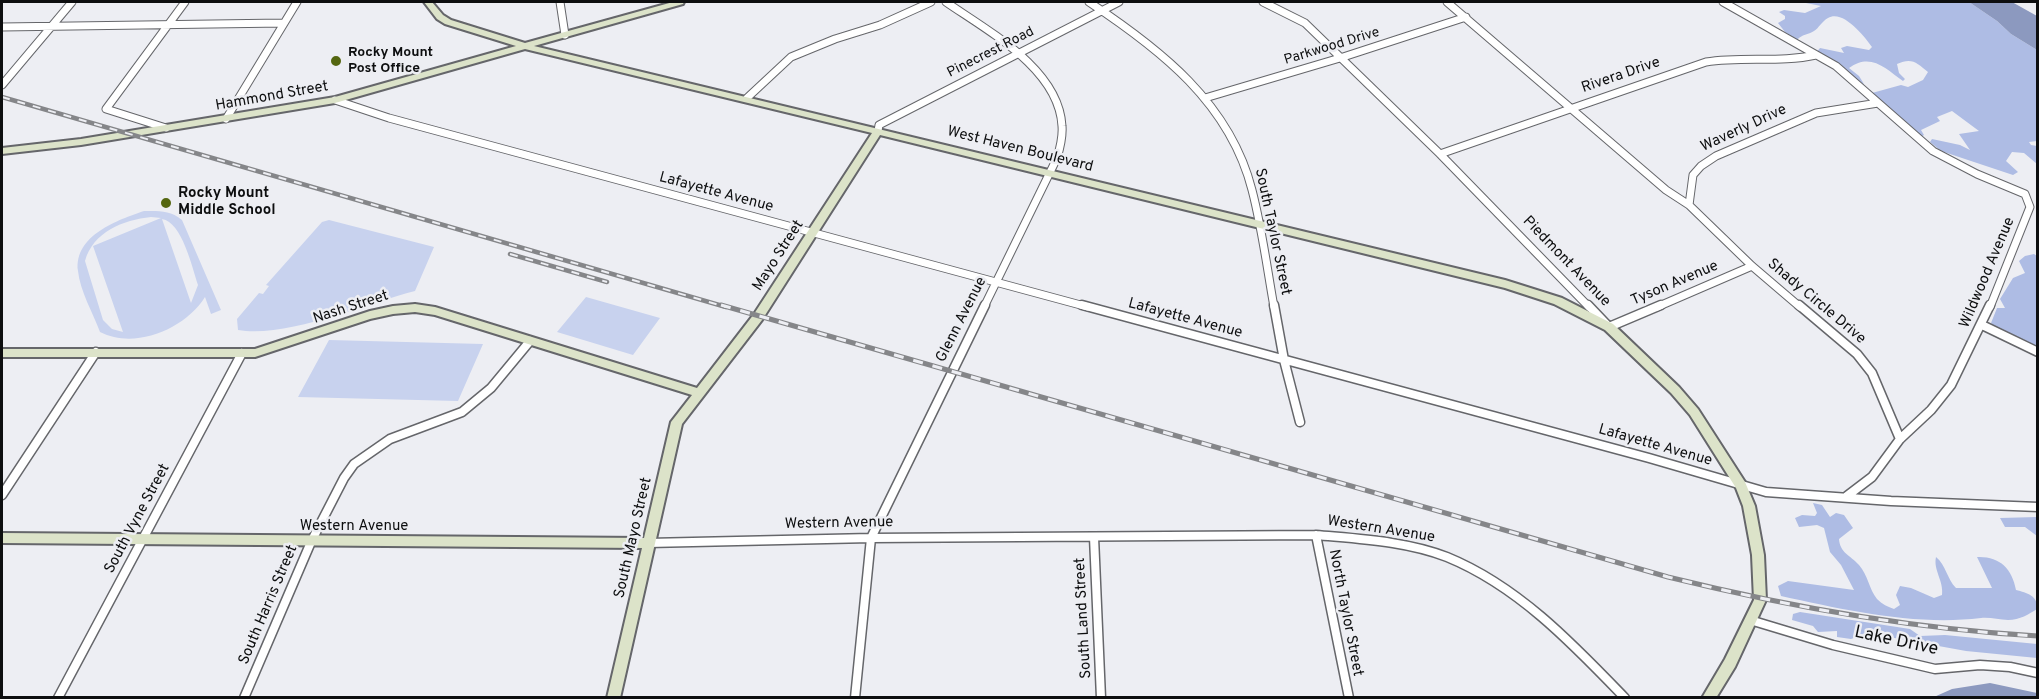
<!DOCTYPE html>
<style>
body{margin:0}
#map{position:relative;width:2039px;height:699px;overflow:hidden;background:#edeef3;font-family:Overpass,sans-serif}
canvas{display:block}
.frame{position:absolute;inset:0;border:3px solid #0d0e0f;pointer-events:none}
</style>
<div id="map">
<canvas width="2039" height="699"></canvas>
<div class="frame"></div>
</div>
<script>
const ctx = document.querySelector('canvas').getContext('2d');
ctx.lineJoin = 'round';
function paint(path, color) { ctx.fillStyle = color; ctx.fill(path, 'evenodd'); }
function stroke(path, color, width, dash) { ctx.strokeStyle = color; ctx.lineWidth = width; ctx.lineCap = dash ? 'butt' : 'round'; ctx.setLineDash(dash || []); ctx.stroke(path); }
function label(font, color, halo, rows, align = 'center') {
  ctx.font = font + ' Overpass,sans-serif'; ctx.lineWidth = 5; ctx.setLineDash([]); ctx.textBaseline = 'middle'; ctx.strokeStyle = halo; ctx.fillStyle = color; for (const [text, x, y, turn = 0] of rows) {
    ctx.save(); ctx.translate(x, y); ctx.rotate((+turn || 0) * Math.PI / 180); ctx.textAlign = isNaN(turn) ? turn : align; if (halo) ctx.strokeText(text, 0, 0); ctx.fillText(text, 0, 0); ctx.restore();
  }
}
const green = new Path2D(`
 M144,211c15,0 26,-1 38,9l39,90 -10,4 -6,-17c-20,32 -70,53 -105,35 -7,-19 -20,-41 -22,-61 -4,-36 40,-51 66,-60zM151,217l10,1 -68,28 30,86 -11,-3 -9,-9 -18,-59c8,-29 38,-41 66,-44zM162,219c20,3 30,48 36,66l-7,18z
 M329,220l105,27 -19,44c-50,13 -127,47 -177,39l-1,-11 22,-26 4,1 6,-8 -3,-1 56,-63z
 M586,297l74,21 -27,37 -76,-23z
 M329,340l154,4 -25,57 -160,-4z`);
const forest = new Path2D(`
 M1801,2h168l28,19 14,13 26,16v91l-8,1 2,3 6,1v18l-13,-11 -12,-1 -6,9 12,11 -5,3 -72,-24 -11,-9 2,-3 28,6 10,5 -11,-16 20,-3 -27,-20 -15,6 3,4 -19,9 3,5 -5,3 -38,-34 -9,-11 29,-8 7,2 15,-7 5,-8c-11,-9 -16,-15 -31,-8l2,9 6,6 -2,2c-17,-12 -32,-29 -54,-13l10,8 5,8 -48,-31 4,-5 24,5 -3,-5 6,-2 22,4 3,-3c-7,-10 -29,-38 -44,-29 -6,3 -9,10 -14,13 -6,4 -12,3 -17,9l-12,-8 -7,-9 7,-4v-3l-6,-4 5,-2 21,3 16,-7z
 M2034,254l3,2v91l-42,-19 -4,-5 6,-15h8l-5,-9 13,-21 12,-5 -6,-12 6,-5z
 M1813,503l9,2 8,12 6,-4 8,2 9,13 -14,11c1,14 11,16 20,26 9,10 10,24 18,34 5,5 11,8 17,10l6,-4 -4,-10 4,-9 11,2 23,10 8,-3c2,-14 -9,-25 -6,-38 10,8 11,22 20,31h36l-15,-31c22,-1 35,11 39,33 11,3 22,5 21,19 -8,5 -17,11 -29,11 -9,0 -18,-3 -27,-2 -66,8 -136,-8 -200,-22l-3,-10 10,-5 66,9 -13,-25 -11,-13 -6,-24 -7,-3 -18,2 -4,-9 7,-3 13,1 2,-3z
 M2037,517v19l-12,-9h-20l-5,-9z
 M1800,612l110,17 10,7 25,-1 92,9v14l-71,-7 -99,-18 -16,6 -14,-2v-6l-19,1 -5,-6 -21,-6 1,-6z`);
const water = new Path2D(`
 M1969,2h43l25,14v34l-26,-16 -14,-13z
 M1990,683l47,10v4h-103l18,-8z`);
const streetFar1 = new Path2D(`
 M560,2l5,33
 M946,2c42,29 113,67 116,124 1,11 -2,22 -5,32l-73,149
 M1089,2c71,47 141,101 163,188 10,38 15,78 22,117
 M1263,2l42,21 135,131 149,153
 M1447,2l219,188 23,15 63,61 48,41
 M1723,2l113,64 97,85 44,23 48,20 5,13 -40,100
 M2,27l281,-4
 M2,85l70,-83
 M747,98l44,-41 44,-18 45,-14 51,-23
 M1205,98l135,-40 126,-41
 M335,100l54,18 699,189
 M226,119l71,-117
 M166,128l-60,-19 79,-107
 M878,131l1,-6 240,-123
 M1440,154l266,-92c37,-6 74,1 110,-7
 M1689,205l4,-30 8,-9 15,-10 100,-43 62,-10
 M1657,307l95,-41`);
const street = new Path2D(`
 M1082,305l567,153 117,34 125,9 147,6
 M1274,305l10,55 16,62
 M1588,305l21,22 52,-22
 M1799,305l58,49 15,19 28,66
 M1982,325l56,27
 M2,495l94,-143
 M1847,496l25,-19 28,-38 31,-29 20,-25 39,-80
 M1316,535l33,163
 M1094,537l7,161
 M648,543l223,-5 445,-3c43,4 90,6 131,22 71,29 126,87 178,141
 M1750,620l83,25 102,24 45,-4 30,2 28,6
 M58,698l184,-345
 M244,698l67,-156 33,-64 10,-14 36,-25 72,-27 29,-24 39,-47
 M855,698l16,-160 114,-233`);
const secondary = new Path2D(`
 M424,2h8l11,13 8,5 74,23 148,-41h11l-1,2 -149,42 971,234 57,18 51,26 66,63 19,22 47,73 10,24 9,49 2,45 -31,67 -19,31h-14l23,-39 29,-59 -2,-45 -9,-49 -7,-18 -46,-73 -19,-22 -66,-63 -51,-26 -49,-16 -625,-153 -118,185 -80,104 -62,274h-13l35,-150 -640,-5v-10l642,5 27,-116 21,-27 -257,-80 -20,-3 -22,2 -23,5 -115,38h-253v-8h253l115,-38 23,-5 22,-2 20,3 262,81 57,-74 118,-181 -347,-84 -190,54 -254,42 -79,9v-6l79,-9 254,-42 181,-51 -71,-22 -8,-5z`);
const railFar1 = new Path2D(`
 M2,97l724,210
 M510,254l97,28`);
const rail = new Path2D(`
 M721,305l947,272c122,30 244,52 370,59`);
const markers = [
 [336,61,6,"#546610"],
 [166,203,6,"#546610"]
];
const farStreetnames = [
 ["Parkwood Drive",1332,47,-17],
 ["Pinecrest Road",991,53,-27]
];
const farPoinames = [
 ["Rocky Mount",348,53],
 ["Post Office",348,69]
];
const streetNames = [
 ["Rivera Drive",1621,76,-19],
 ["Hammond Street",272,97,-10],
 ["Waverly Drive",1744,129,-25],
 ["West Haven Boulevard",1020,150,14],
 ["Lafayette Avenue",716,193,15],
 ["South Taylor Street",1272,232,78],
 ["Mayo Street",779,256,-57],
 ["Piedmont Avenue",1566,262,46],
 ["Wildwood Avenue",1988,273,-67],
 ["Tyson Avenue",1675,284,-23],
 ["Shady Circle Drive",1816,302,40],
 ["Nash Street",351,308,-18],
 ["Lafayette Avenue",1185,319,15],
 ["Glenn Avenue",962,320,-63],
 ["Lafayette Avenue",1655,446,16],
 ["South Vyne Street",138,519,-62],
 ["Western Avenue",839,524,-1],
 ["Western Avenue",354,527],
 ["Western Avenue",1381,530,9],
 ["South Mayo Street",634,538,-77],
 ["South Harris Street",269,605,-67],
 ["North Taylor Street",1345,613,79],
 ["South Land Street",1084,618,-93]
];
const poiNames = [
 ["Rocky Mount",178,194],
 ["Middle School",178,211]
];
const nearStreetnames = [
 ["Lake Drive",1896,642,12]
];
paint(green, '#c8d2ee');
paint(forest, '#aebce4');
paint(water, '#8c99bf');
stroke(streetFar1, '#65666a', 9);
stroke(street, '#65666a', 11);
stroke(secondary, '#65666a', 4);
stroke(streetFar1, '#fff', 7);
stroke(street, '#fff', 8);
paint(secondary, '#dce3c9');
stroke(railFar1, '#858689', 4.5);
stroke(rail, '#858689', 5);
stroke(railFar1, '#edeef3', 2, [8]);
stroke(rail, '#edeef3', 3, [10]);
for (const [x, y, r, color] of markers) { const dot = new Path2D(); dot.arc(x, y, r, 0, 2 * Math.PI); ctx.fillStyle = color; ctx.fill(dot); stroke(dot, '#edeef3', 2); }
label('14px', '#0d0e0f', '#edeef3', farStreetnames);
label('bold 14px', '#0d0e0f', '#edeef3', farPoinames, 'left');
label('15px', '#0d0e0f', '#edeef3', streetNames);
label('bold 15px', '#0d0e0f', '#edeef3', poiNames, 'left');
label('18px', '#0d0e0f', '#edeef3', nearStreetnames);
</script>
